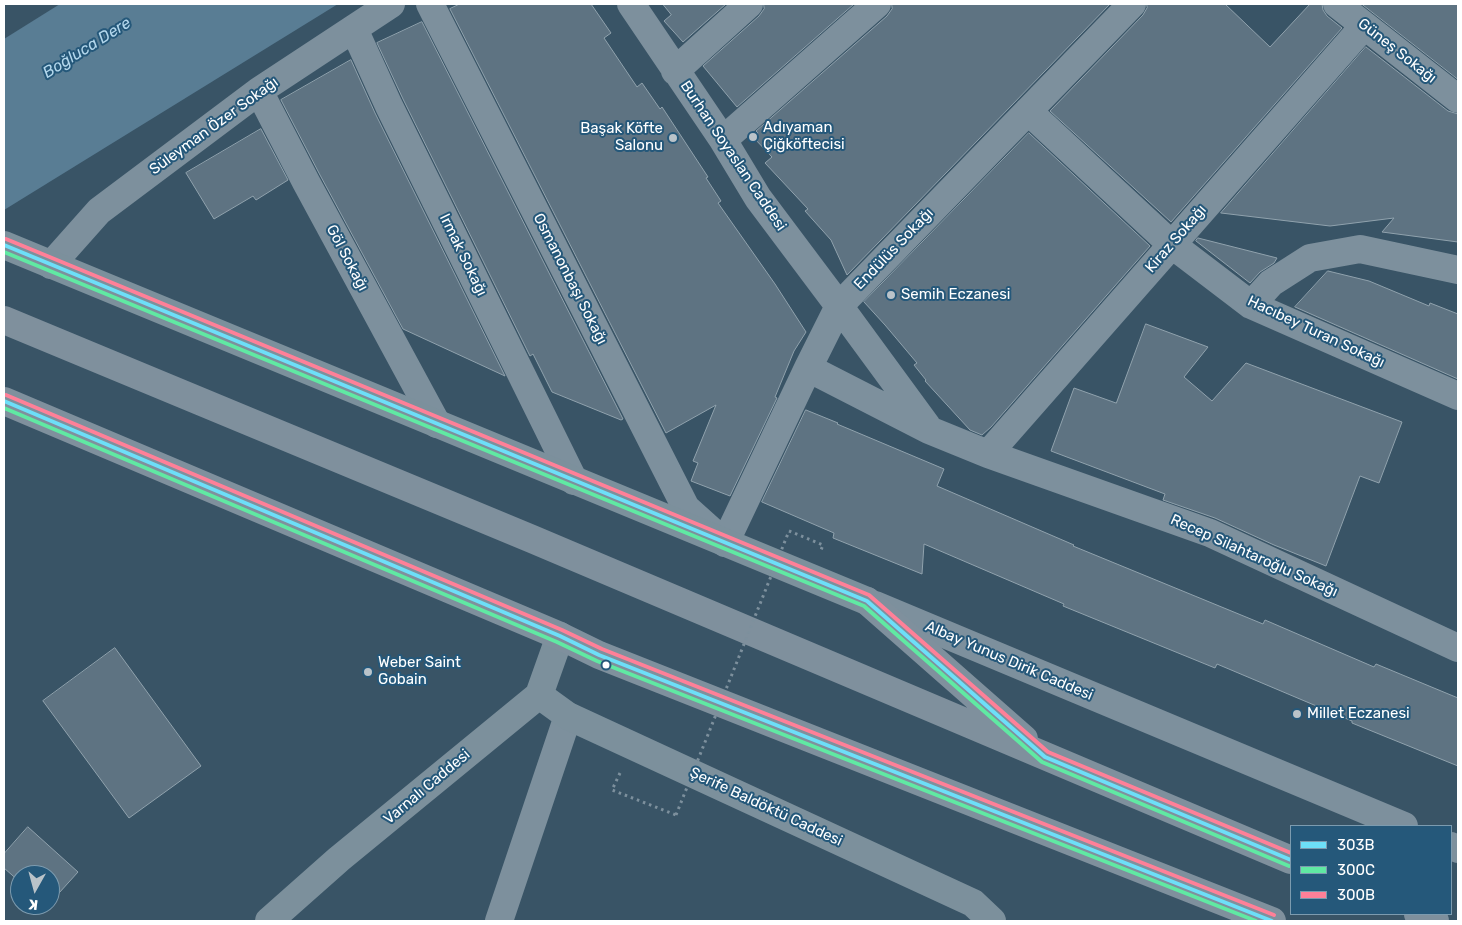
<!DOCTYPE html>
<meta charset="utf-8">
<style>
body{margin:0}
#map{position:relative;width:1462px;height:925px;overflow:hidden;background:#395466;font-family:Rubik,sans-serif}
canvas{display:block}
.frame{position:absolute;inset:0;border:5px solid #fff;pointer-events:none}
.legend{position:absolute;left:1290px;top:825px;width:162px;height:90px;box-sizing:border-box;background:#25587a;border:1px solid #7c9baf;margin:0;padding:6px 9px;list-style:none;font-size:15px;color:#fff}
.legend li{display:flex;align-items:center;gap:10px;height:25px}
.legend b{width:25px;border:1px solid #7c9baf}
.north{position:absolute;left:10px;top:865px;width:50px;height:50px;box-sizing:border-box;background:#25587a;border:1px solid #7c9baf;border-radius:50%;rotate:187deg;font-size:14px;font-weight:700;line-height:20px;text-align:center;color:#fff}
.north::after{content:'';display:block;margin:auto;width:18px;height:22px;background:#bac3c9;clip-path:polygon(50% 0,100% 100%,50% 72%,0 100%)}
</style>
<div id="map">
<canvas width="1462" height="925"></canvas>
<div class="frame"></div>
<ul class="legend">
<li><b style="height:6px;background:#6ddff8"></b>303B</li>
<li><b style="height:6px;background:#60e9a3"></b>300C</li>
<li><b style="height:6px;background:#ff8098"></b>300B</li>
</ul>
<div class="north">K</div>
</div>
<script>
const ctx = document.querySelector('canvas').getContext('2d');
ctx.lineJoin = 'round';
function paint(path, color) { ctx.fillStyle = color; ctx.fill(path, 'evenodd'); }
function stroke(path, color, width, dash) { ctx.strokeStyle = color; ctx.lineWidth = width; ctx.lineCap = dash ? 'butt' : 'round'; ctx.setLineDash(dash || []); ctx.stroke(path); }
function label(font, color, halo, rows, align = 'center') {
  ctx.font = font + ' Rubik,sans-serif'; ctx.lineWidth = 4; ctx.setLineDash([]); ctx.textBaseline = 'middle'; ctx.strokeStyle = halo; ctx.fillStyle = color; for (const [text, x, y, turn = 0] of rows) {
    ctx.save(); ctx.translate(x, y); ctx.rotate((+turn || 0) * Math.PI / 180); ctx.textAlign = isNaN(turn) ? turn : align; if (halo) ctx.strokeText(text, 0, 0); ctx.fillText(text, 0, 0); ctx.restore();
  }
}
const water = new Path2D(`
 M60,4h278l-334,206v-171z`);
const building = new Path2D(`
 M460,4h131l20,29 -7,5 33,49 5,-4 18,26 2,-2 46,70 -2,1 15,23 -3,2 57,81 31,48 -12,19 -19,46 2,1 -47,98 -39,-15 7,-18 -5,-2 23,-56 -50,28 -216,-424z
 M663,4h63l-43,38 -19,-21 7,-6z
 M764,4h90l-117,103 -34,-41 56,-50 5,-7z
 M892,4h218l-263,271 -16,-35 -26,-29 3,-2 -43,-46 7,-6 -19,-20 5,-4 -2,-2 131,-115 5,-7z
 M1147,4h78l45,43 40,-43h12l1,6 4,6 15,12 -171,194 -121,-111 93,-96 4,-7z
 M1362,4h96v75z
 M422,22l201,397 -2,1 -69,-28 -19,-38 -3,2 -127,-257 -26,-56z
 M1366,47l82,64 10,3v128l-76,-10 12,-14 -64,8 -109,-13z
 M351,60l24,53 130,263 -102,-47 -83,-154 -39,-75z
 M261,129l27,51 -32,20 -3,-4 -39,23 -28,-46z
 M1029,133l121,113 -159,181 -9,8 -12,-5 -45,-49 1,-1 -12,-15 3,-2 -32,-38 -21,-23z
 M1198,238l79,20 -3,5 -14,9 -10,11 -54,-42z
 M1328,271l41,10 60,25 1,-3 28,11v65l-163,-72z
 M1146,324l62,23 -24,30 28,24 34,-38 156,59 -23,61 -19,-7 -34,90 -52,-21 -59,-27 -52,-18 2,-6 -114,-43 23,-63 42,15z
 M806,410l32,13 -1,1 107,45 -7,17 137,59 -1,1 190,78 2,-4 109,47 2,-3 82,34v68l-106,-43v-2l-135,-57 -2,4 -152,-62 1,-2 -140,-60 -2,30 -89,-36 1,-5 -72,-31z
 M115,648l86,118 -72,52 -86,-117z
 M28,827l50,45 -28,31v-28h-30v7l-16,-14v-14z`);
const path = new Path2D(`
 M789,531l34,14 -2,5
 M620,773l-8,17 64,25`);
const minor = new Path2D(`
 M430,4l256,504 39,35 83,-175 31,-62 293,-302
 M631,4l92,136 35,58 81,108 88,120
 M1337,4l121,95
 M354,29l35,77 185,375
 M675,71l74,-67
 M259,91l47,91 131,242
 M1028,111l143,133 80,61 207,91
 M723,140l154,-136
 M51,265l48,-54 160,-120 132,-87
 M1251,305l20,-22 39,-25 50,-9 98,21
 M808,368l121,62 59,24 222,79 248,115
 M988,454l376,-428
 M875,605l529,221
 M1451,846l7,3
 M499,921l69,-205`);
const major = new Path2D(`
 M4,245l863,356
 M539,695l29,21 405,187 19,18
 M269,921l70,-62 200,-164 21,-59`);
const highway = new Path2D(`
 M4,320l528,219 759,321
 M4,401l556,235 39,19 673,266
 M867,601l157,138
 M1418,914l17,7`);
const pathBridge = new Path2D(`
 M676,815l113,-284`);
const bus1 = new Path2D(`
 M4,245l863,356 178,156 246,103
 M4,401l556,235 39,19 673,266`);
const bus2 = new Path2D(`
 M4,252l860,354 178,156 247,104
 M4,408l553,234 40,19 659,260`);
const bus3 = new Path2D(`
 M6,239l863,356 179,157 243,101
 M6,395l556,235 40,19 672,266`);
const markers = [
 [753,137,5,"#bac3c9"],
 [673,138,5,"#bac3c9"],
 [891,295,5,"#bac3c9"],
 [606,665,4.5,"#fff"],
 [368,672,5,"#bac3c9"],
 [1297,714,5,"#bac3c9"]
];
const streetNames = [
 ["Güneş Sokağı",1397,51,38],
 ["Süleyman Özer Sokağı",214,126,-36],
 ["Burhan Soyaslan Caddesi",733,156,56],
 ["Kiraz Sokağı",1176,239,-49],
 ["Endülüs Sokağı",894,249,-46],
 ["Irmak Sokağı",463,255,64],
 ["Göl Sokağı",347,258,62],
 ["Osmanonbaşı Sokağı",570,279,63],
 ["Hacıbey Turan Sokağı",1316,332,25],
 ["Recep Silahtaroğlu Sokağı",1254,556,24],
 ["Albay Yunus Dirik Caddesi",1009,661,23],
 ["Varnalı Caddesi",427,787,-40],
 ["Şerife Baldöktü Caddesi",766,807,25]
];
const poiNames = [
 ["Adıyaman",763,128],
 ["Çiğköftecisi",763,145],
 ["Başak Köfte",663,129,"right"],
 ["Salonu",663,146,"right"],
 ["Semih Eczanesi",901,295],
 ["Weber Saint",378,663],
 ["Gobain",378,680],
 ["Millet Eczanesi",1307,714]
];
const waterNames = [
 ["Boğluca Dere",87,48,-32]
];
paint(water, '#597d94');
paint(building, '#5e7382');
stroke(building, '#90a2ad', 1);
stroke(path, '#7d909d', 3, [2.5, 4]);
stroke(minor, '#7d909d', 28);
stroke(major, '#7c909c', 28);
stroke(highway, '#7f909d', 28);
stroke(pathBridge, '#7d909d', 3, [2.5, 4]);
stroke(bus1, '#6ddff8', 4);
stroke(bus2, '#60e9a3', 4);
stroke(bus3, '#ff8098', 4);
for (const [x, y, r, color] of markers) { const dot = new Path2D(); dot.arc(x, y, r, 0, 2 * Math.PI); ctx.fillStyle = color; ctx.fill(dot); stroke(dot, '#25587a', 2); }
label('15px', '#fff', '#25587a', streetNames);
label('15px', '#fff', '#25587a', poiNames, 'left');
label('italic 16px', '#b3d7ec', '#25587a', waterNames);
</script>
